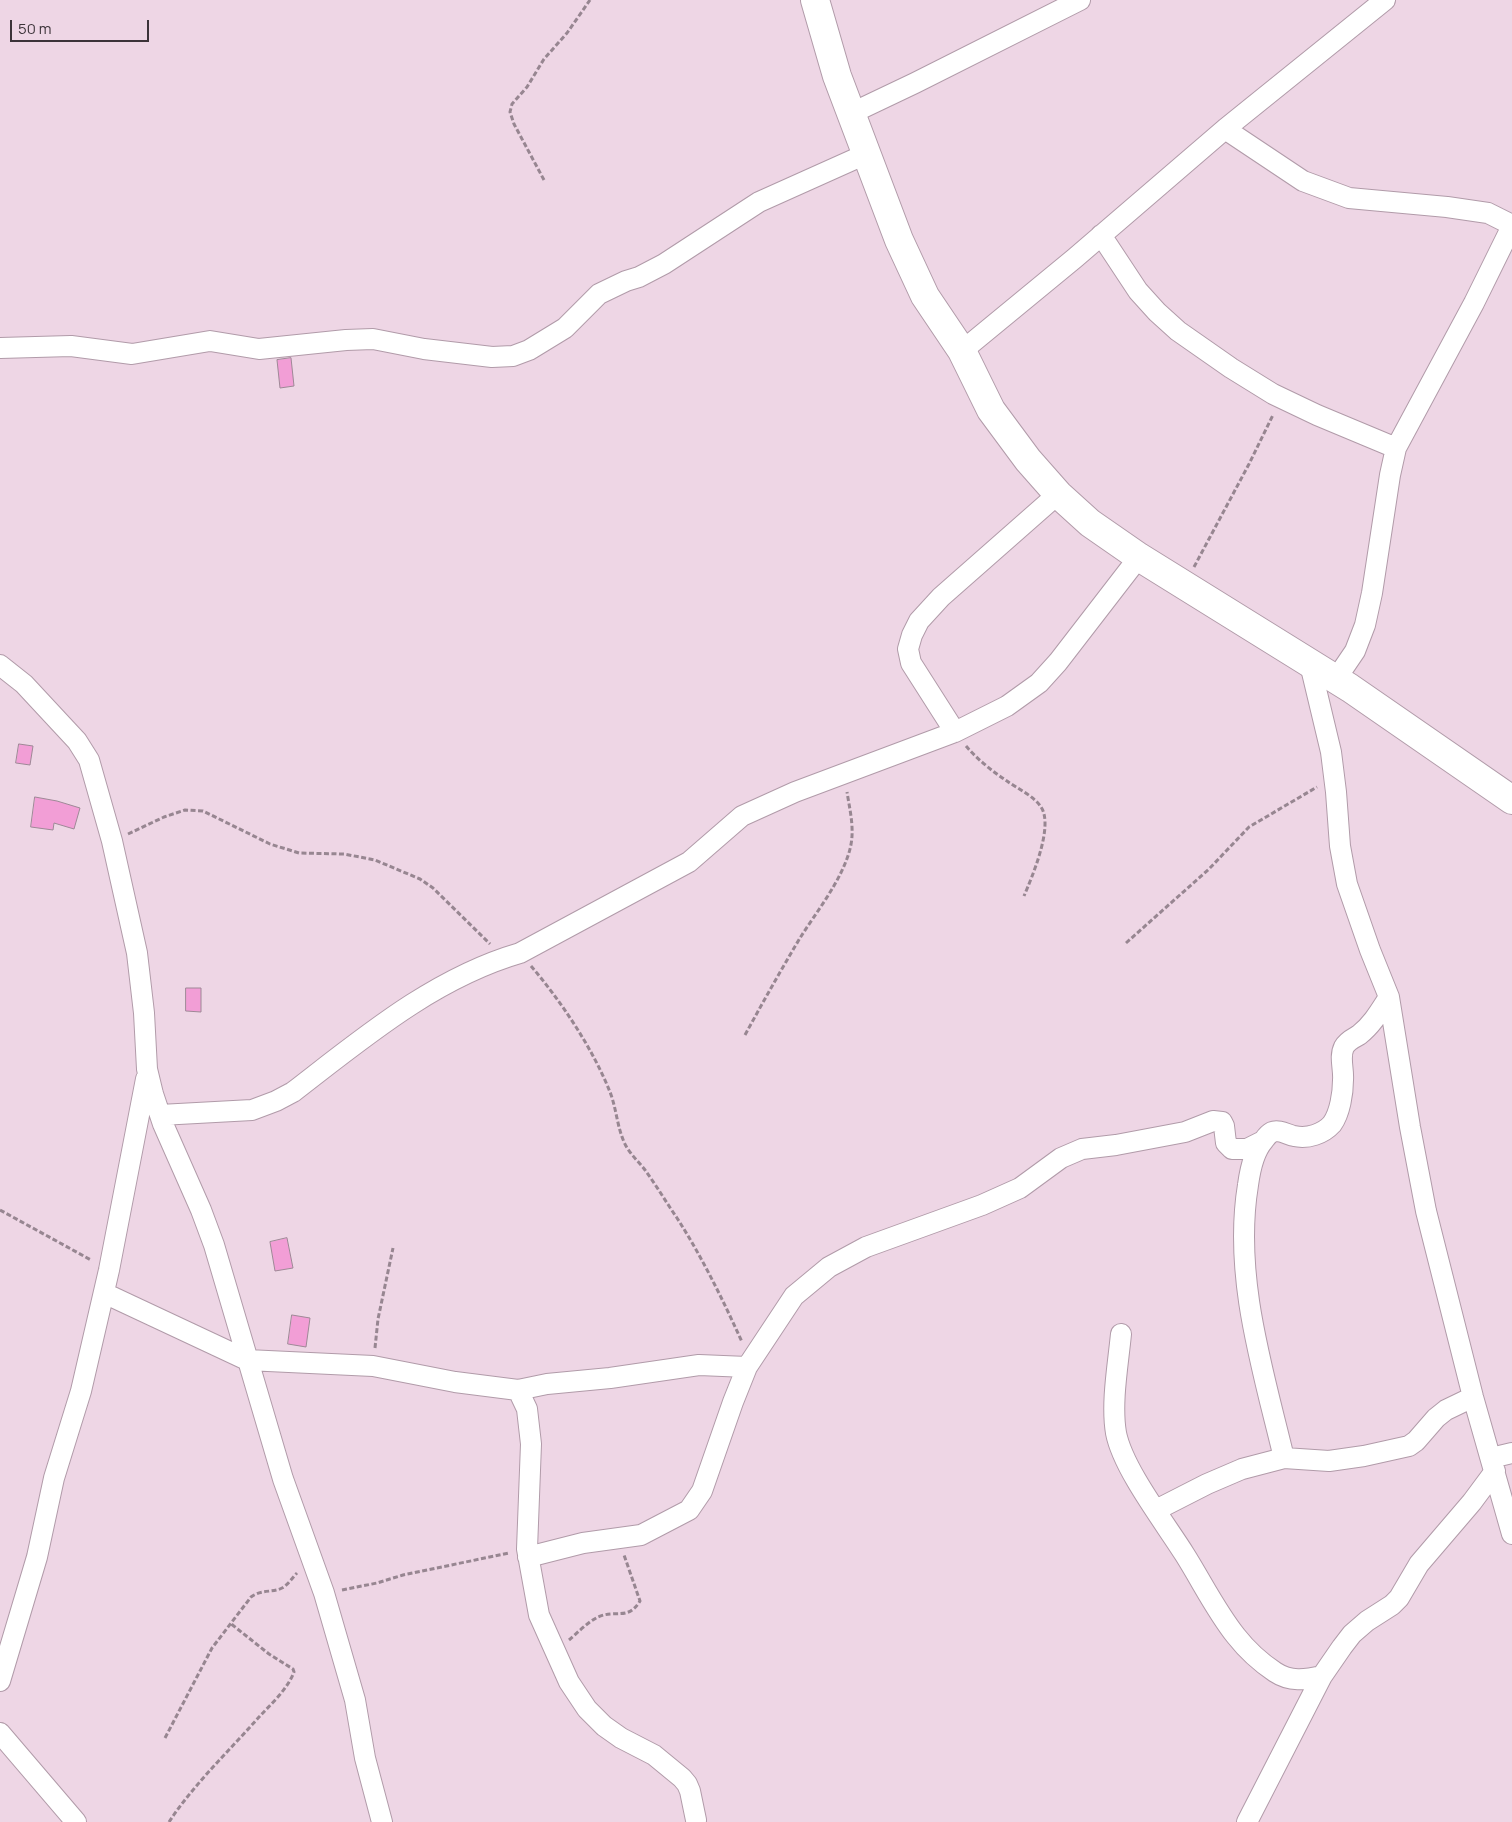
<!DOCTYPE html>
<style>
body{margin:0}
#map{position:relative;width:1512px;height:1822px;overflow:hidden;background:#eed6e5;font-family:Manrope,sans-serif}
canvas{display:block}
.scale{position:absolute;left:10px;top:20px;width:139px;height:22px;box-sizing:border-box;border:2px solid #3c3339;border-top:0;padding-left:6px;font-size:15px;line-height:18px;white-space:nowrap;color:#3c3339;-webkit-text-stroke:4px #eed6e5;paint-order:stroke}
</style>
<div id="map">
<canvas width="1512" height="1822"></canvas>
<div class="scale">50 m</div>
</div>
<script>
const ctx = document.querySelector('canvas').getContext('2d');
ctx.lineJoin = 'round';
function paint(path, color) { ctx.fillStyle = color; ctx.fill(path, 'evenodd'); }
function stroke(path, color, width, dash) { ctx.strokeStyle = color; ctx.lineWidth = width; ctx.lineCap = dash ? 'butt' : 'round'; ctx.setLineDash(dash || []); ctx.stroke(path); }
const building = new Path2D(`
 M291,358l3,28 -14,2 -3,-28z
 M19,744l14,2 -3,19 -14,-2z
 M35,797l22,4 23,7 -6,21 -20,-6 -1,7 -22,-3z
 M186,988h15v24l-15,-1z
 M287,1238l6,30 -18,3 -5,-29z
 M292,1315l18,3 -4,29 -18,-3z`);
const path = new Path2D(`
 M544,180l-30,-56 -4,-12 2,-8 15,-17 17,-28 23,-26 23,-33
 M1194,567l55,-103 24,-49
 M966,746c11,13 27,26 41,35 11,8 27,15 34,26 13,19 -9,70 -17,89
 M128,834l36,-17 21,-7 18,1 67,33 29,9 45,1 31,6 45,19 13,9 57,56
 M1126,943l83,-74 40,-42 68,-40
 M531,966c30,35 62,83 79,126 7,18 7,37 16,54 5,9 13,16 19,24 11,15 21,32 32,48 25,39 46,82 65,124
 M745,1035c18,-33 36,-65 55,-97 17,-27 42,-58 50,-89 5,-19 0,-38 -3,-57
 M0,1210l91,50
 M375,1348l3,-29 15,-71
 M342,1590l35,-7 26,-8 106,-22
 M569,1640c8,-7 19,-18 29,-23 18,-8 30,4 42,-16l-16,-46
 M165,1738l47,-90 39,-51c11,-8 21,-4 31,-9 6,-3 10,-10 15,-15
 M169,1822c25,-38 60,-71 90,-105 12,-13 28,-27 35,-45l-1,-3 -24,-15 -39,-31`);
const street = new Path2D(`
 M852,113l63,-30 165,-83
 M1225,129l78,52 46,17 98,9 41,6 24,12
 M1101,235l37,56 19,21 21,19 53,37 42,26 44,21 79,33
 M0,348l71,-2 61,8 78,-13 49,8 87,-9 27,-1 51,10 68,8 21,-1 16,-6 36,-22 34,-34 27,-13 13,-4 25,-13 95,-62 107,-48
 M962,351l113,-93 150,-129 160,-129
 M1310,664l21,88 5,40 4,54 7,38 23,66 19,47 21,130 16,84 47,186 39,137
 M0,665l24,19 53,57 12,19 23,81 25,112 7,60 3,56 6,25 10,30 38,86 13,35 69,234 41,114 31,107 10,58 17,64
 M1336,679l19,-28 10,-26 7,-32 18,-118 6,-27 78,-145 38,-77
 M955,732l-44,-69 -3,-14 4,-14 7,-14 22,-24 117,-103
 M160,1115l92,-5 24,-9 17,-9c70,-54 141,-114 227,-139l169,-91 53,-46 53,-24 160,-60 52,-26 32,-23 19,-21 81,-105
 M104,1293l143,67 126,6 82,16 63,8 29,-6 63,-6 89,-13 48,2
 M1121,1334c-3,31 -10,69 -5,99 7,36 49,90 69,122 17,27 31,56 51,81 11,14 24,26 39,36 15,10 30,8 47,4
 M518,1390l9,19 4,35 -4,105 12,66 30,67 18,27 17,17 17,12 33,17 28,23 5,6 3,7 6,29
 M1284,1458c-21,-88 -51,-182 -36,-273 2,-15 6,-34 16,-45 2,-3 6,-7 8,-8 7,-3 16,3 22,4 14,3 29,-2 38,-12 8,-11 11,-31 11,-44 1,-11 -4,-23 1,-33 3,-6 10,-9 15,-12 13,-10 21,-24 30,-38
 M1491,1458l21,-5
 M1156,1510l51,-26 35,-15 42,-11 45,3 35,-5 45,-10 7,-5 20,-23 10,-8 27,-13
 M528,1557l55,-14 58,-8 48,-25 13,-19 31,-89 14,-35 47,-71 35,-29 37,-20 116,-42 38,-17 41,-30 21,-9 34,-4 69,-13 28,-11 9,1 2,4 2,17 6,6h15l16,-8
 M0,1681l37,-124 17,-79 27,-87 28,-121 37,-191
 M0,1733l76,89
 M1247,1822l75,-146 20,-29 10,-13 15,-13 25,-16 7,-7 20,-34 53,-62 23,-31`);
const secondary = new Path2D(`
 M815,0l22,76 62,164 26,56 37,55 29,59 37,50 30,34 32,29 49,34 211,131 162,112`);
paint(building, '#f29ed6');
stroke(building, '#9e8896', 1);
stroke(street, '#b19ba9', 22);
stroke(secondary, '#b19ba9', 30);
stroke(path, '#978691', 3, [5, 2.5]);
stroke(street, '#fff', 20);
stroke(secondary, '#fff', 28);
</script>
